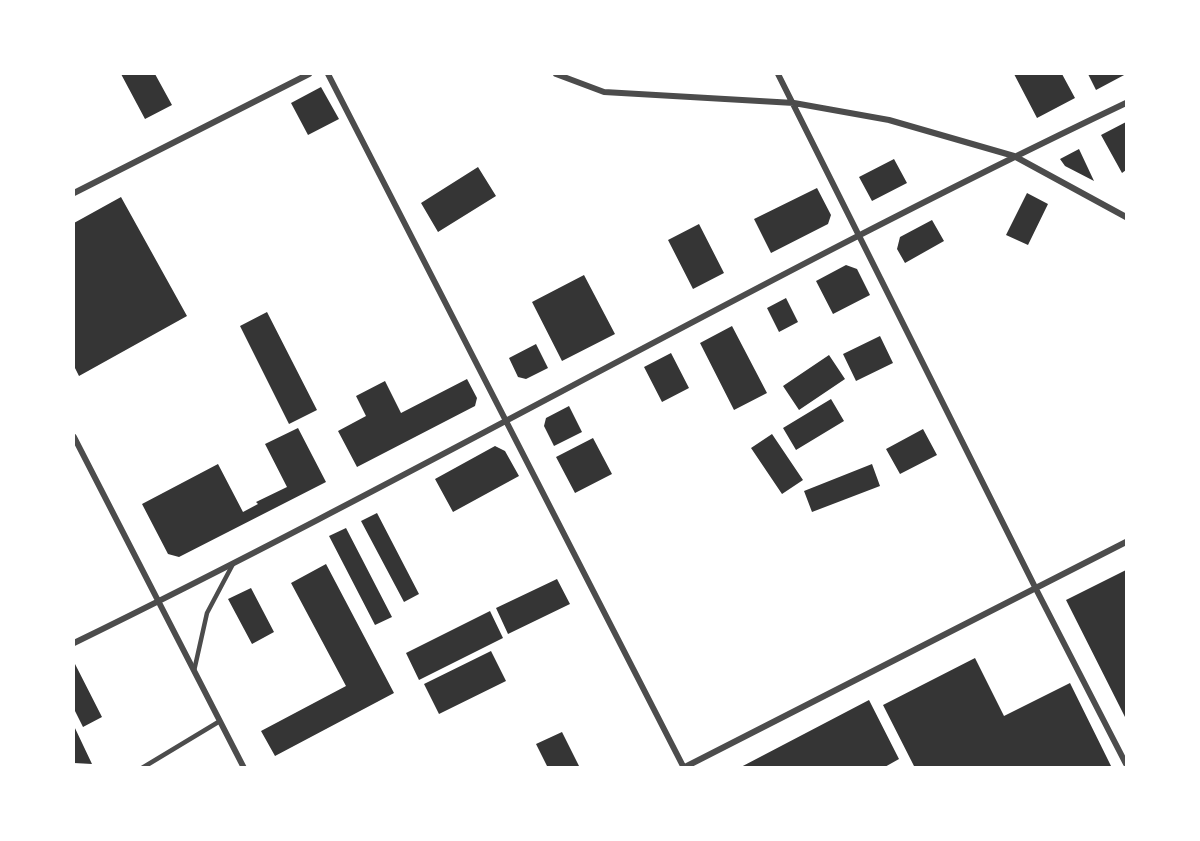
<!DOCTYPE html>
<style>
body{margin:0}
#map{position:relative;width:1200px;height:841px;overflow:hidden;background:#fff;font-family:"Nunito Sans",sans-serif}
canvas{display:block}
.frame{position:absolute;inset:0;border:75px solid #fff;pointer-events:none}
</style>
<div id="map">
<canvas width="1200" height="841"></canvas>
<div class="frame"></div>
</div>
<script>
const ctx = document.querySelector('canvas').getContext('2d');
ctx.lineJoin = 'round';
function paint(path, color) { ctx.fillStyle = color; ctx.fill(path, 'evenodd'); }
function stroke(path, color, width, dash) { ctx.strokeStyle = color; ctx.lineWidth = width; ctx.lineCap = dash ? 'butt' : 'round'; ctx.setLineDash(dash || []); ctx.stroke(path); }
const building = new Path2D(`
 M121,74h34l17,31 -27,14z
 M1014,74h48l13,24 -38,20z
 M1088,74h38l-30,16z
 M321,87l18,32 -31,16 -17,-32z
 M1126,122v48l-4,3 -21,-38z
 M1079,149l15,32 -29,-15 -5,-7z
 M894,159l13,24 -35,18 -13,-24z
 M478,167l18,29 -58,36 -17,-29z
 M817,188l14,27 -3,9 -57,29 -17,-34z
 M1027,193l21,11 -20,41 -22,-10z
 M121,197l66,119 -108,60 -5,-10v-143z
 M932,220l12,21 -39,22 -8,-14 3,-12z
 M699,224l25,49 -31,16 -25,-49z
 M846,265l11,4 13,26 -37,19 -17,-33z
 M584,275l31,59 -53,27 -30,-59z
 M786,298l12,24 -19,10 -12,-24z
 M267,312l50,98 -28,14 -49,-98z
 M732,326l35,67 -33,17 -34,-67z
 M880,336l13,27 -37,18 -13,-27z
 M536,344l12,24 -22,11 -8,-2 -9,-19z
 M671,353l18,35 -27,14 -18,-35z
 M829,355l16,24 -46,31 -16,-24z
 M467,379l10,19 -2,8 -118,61 -19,-36 28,-15 -10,-20 29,-15 16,32z
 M831,399l13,22 -48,29 -13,-22z
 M569,406l13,26 -28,14 -10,-20 2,-8z
 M298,428l28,54 -147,75 -11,-3 -26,-50 76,-40 25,48 15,-8 -2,-2 31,-15 -22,-43z
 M923,429l14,26 -37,19 -14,-25z
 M772,434l31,46 -21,14 -31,-46z
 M593,438l19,36 -37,19 -19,-36z
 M495,446l10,5 14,25 -66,36 -18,-33z
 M872,464l8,22 -68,26 -8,-21z
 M377,513l42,81 -15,8 -43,-81z
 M346,528l46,89 -17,8 -46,-89z
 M326,564l68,129 -119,63 -14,-25 85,-45 -55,-103z
 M1126,570v149l-60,-119z
 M557,579l13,25 -62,30 -12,-26z
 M251,588l23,44 -22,12 -24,-45z
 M490,611l13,27 -84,42 -13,-27z
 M491,651l15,30 -67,33 -15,-30z
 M975,658l29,58 66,-33 42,85h-197l-32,-63z
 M74,662l28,55 -19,10 -9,-18z
 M869,700l30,59 -16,9h-144z
 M74,726l18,38 -18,-1z
 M562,732l18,36h-32l-12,-24z`);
const service = new Path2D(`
 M194,671l13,-58 26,-49
 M142,768l78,-47`);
const minor = new Path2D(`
 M328,74l356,694
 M556,74l48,18 190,11 95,17 125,36 112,61
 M778,74l258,515 90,175
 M74,193l235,-119
 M74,437l170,331
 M74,643c354,-173 696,-371 1052,-540
 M683,768l443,-226`);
paint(building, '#353535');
stroke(service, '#4c4c4c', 4.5);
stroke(minor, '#4c4c4c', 6);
</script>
